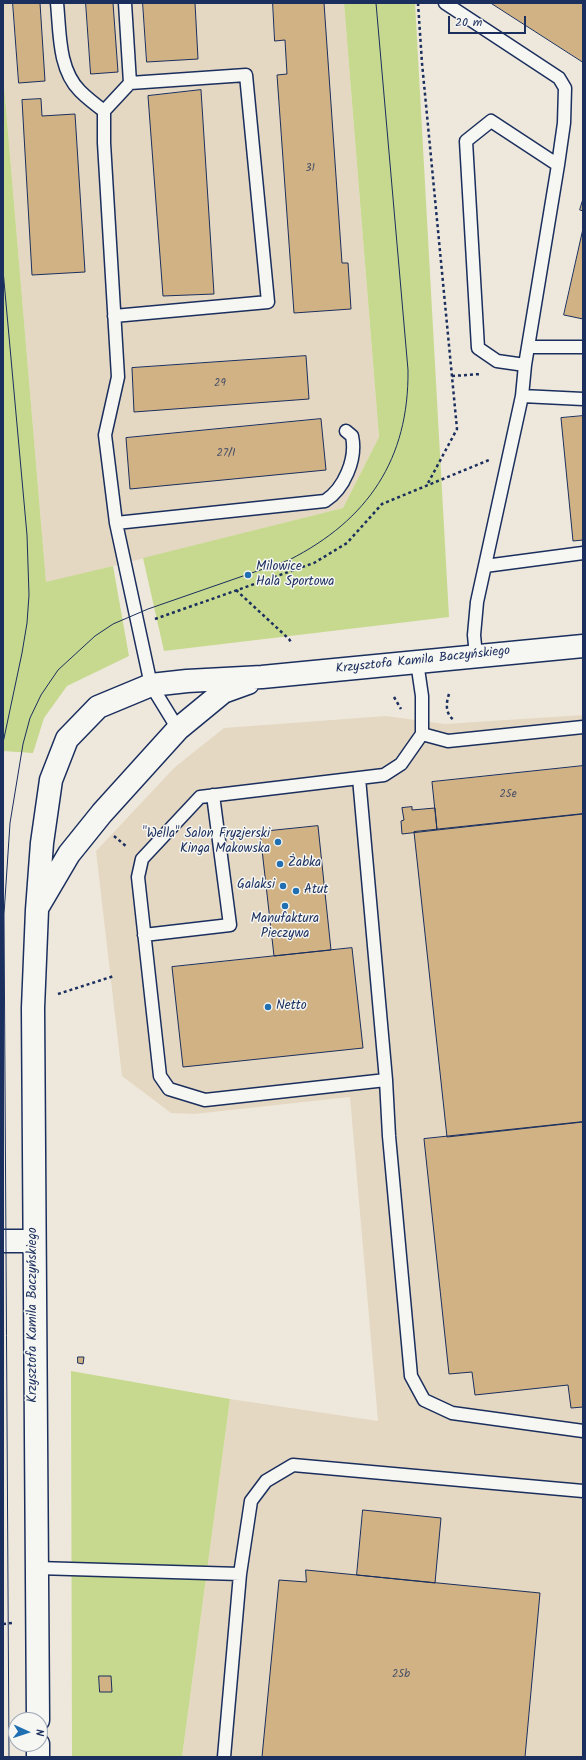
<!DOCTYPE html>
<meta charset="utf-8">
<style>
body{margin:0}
#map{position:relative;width:586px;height:1760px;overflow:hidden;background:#eee8dc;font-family:Kalam,sans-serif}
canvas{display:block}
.frame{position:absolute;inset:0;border:4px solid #1b2f5e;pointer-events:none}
.north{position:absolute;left:8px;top:1712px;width:40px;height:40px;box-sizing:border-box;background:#f6f6f2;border:1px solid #9ea6b7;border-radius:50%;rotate:93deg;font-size:11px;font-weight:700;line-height:16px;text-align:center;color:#1b2f5e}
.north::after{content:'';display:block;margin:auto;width:14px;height:18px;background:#1f6fb2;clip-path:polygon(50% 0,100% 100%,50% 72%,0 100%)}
.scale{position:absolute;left:448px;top:16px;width:78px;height:18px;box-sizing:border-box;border:2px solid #1b2f5e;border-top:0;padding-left:5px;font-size:12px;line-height:14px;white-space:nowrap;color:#1b2f5e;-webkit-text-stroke:3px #f6f6f2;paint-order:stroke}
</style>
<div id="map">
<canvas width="586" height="1760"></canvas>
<div class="frame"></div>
<div class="north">N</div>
<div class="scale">20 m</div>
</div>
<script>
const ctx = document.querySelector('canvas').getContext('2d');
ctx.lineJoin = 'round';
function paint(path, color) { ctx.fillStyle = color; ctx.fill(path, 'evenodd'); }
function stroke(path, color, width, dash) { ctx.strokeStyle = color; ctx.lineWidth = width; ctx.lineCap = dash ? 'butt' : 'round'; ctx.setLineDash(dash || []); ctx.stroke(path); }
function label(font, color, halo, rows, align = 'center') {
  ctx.font = font + ' Kalam,sans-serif'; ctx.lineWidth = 3; ctx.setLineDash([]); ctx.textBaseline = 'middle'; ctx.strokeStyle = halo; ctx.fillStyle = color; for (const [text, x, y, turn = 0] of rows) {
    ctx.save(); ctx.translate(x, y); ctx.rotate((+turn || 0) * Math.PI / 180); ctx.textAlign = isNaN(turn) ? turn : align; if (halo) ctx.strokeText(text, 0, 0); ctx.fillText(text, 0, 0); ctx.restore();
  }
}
const built = new Path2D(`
 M3,3h341l35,434 -36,71 -297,75 -43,-510z
 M583,715v1042h-401l48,-358 148,22 -28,-324 -156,17 -23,-1 -49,-37 -26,-225 79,-84 49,-39 162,-12 59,8z`);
const green = new Path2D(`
 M344,3h71l34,614 -285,34 -21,-93 200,-50 36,-71z
 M3,73l43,509 67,-16 16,90 -62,30 -23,32 -11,35 -30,-2z
 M71,1371l159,28 -48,358h-110z`);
const building = new Path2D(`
 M13,3h27l5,78 -26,2z
 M86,3h27l5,69 -27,2z
 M143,3h52l3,56 -51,3z
 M273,3h51l18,260h6l3,46 -57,4 -17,-238 10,-1 -2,-34 -10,1z
 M491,3h92v59z
 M201,90l13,204 -51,2 -15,-200z
 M41,99l1,17 33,-2 10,158 -53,3 -10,-175z
 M583,199v12l-3,-1z
 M583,229v90l-19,-4z
 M306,356l3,43 -175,13 -2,-44z
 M583,416v124l-10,1 -12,-123z
 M321,419l5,51 -196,19 -4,-51z
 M583,766v48l-146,16 -5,-48z
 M412,807v3l23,-2 2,22 -35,4 -1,-13 3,-1 -2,-12z
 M583,814v308l-136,15 -33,-305z
 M318,826l13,124 -57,6 -14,-124z
 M352,948l11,100 -180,19 -11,-100z
 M583,1122v285l-12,1 -3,-23 -93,10 -3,-23 -23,2 -25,-235z
 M78,1357h6l-1,7 -5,-1z
 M363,1510l78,8 -6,65 -78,-8z
 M306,1570l234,23 -15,164h-263l17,-177 27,2z
 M99,1676h12l1,16h-12z`);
const path = new Path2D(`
 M418,3l4,60 35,366 -30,56
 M452,376l29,-2
 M236,590l53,49 3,5
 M155,619l159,-56 33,-20 35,-39 107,-44
 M449,694c-3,9 -4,20 5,26
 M394,697l7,12
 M114,836l13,11
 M58,994l56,-18
 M3,1624l9,-1`);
const lane = new Path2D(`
 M57,3c3,29 1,66 23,88 7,7 16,14 24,20
 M125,3l5,80
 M445,3l114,75 6,10 -1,35 -6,42 -33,200 -3,31 -45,206 -3,33 2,21
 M114,316l154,-14 -22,-227 -116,8 -26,28v32l14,234 -13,58 11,88 35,162 27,44
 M529,347h54
 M525,365l-28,-4 -19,-13 -12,-207 25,-20 67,44
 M522,396l61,3
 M116,523l209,-22c19,-12 32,-42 27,-65l-6,-5
 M485,566l98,-13
 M422,734l26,7 135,-14
 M359,778l27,302 -181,20 -36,-11 -9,-13 -22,-199 4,-18 58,-62 159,-19 25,-3 17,-11 21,-30v-38l-5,-34
 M144,935l86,-10 -17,-130
 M386,1080l3,56 22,240 13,24 28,13 131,18
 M37,1568l203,6
 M224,1757l16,-183 11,-73 15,-20 27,-16 290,26`);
const street = new Path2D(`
 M3,1241h31`);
const secondary = new Path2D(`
 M39,905l30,-51 33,-41 76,-84 45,-37 25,-9
 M38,1720l-5,-712 4,-98 5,-67 9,-63 16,-41 31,-32 53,-22 36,-4 75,-4 321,-31
 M38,1744v13`);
const tram = new Path2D(`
 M3,270l24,265 2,60 -2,28 -5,30 -19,90
 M9,1757l-5,-843 6,-91 13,-79 7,-26 11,-23 17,-25 37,-34 18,-12 35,-15 141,-49c79,-40 120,-101 119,-190l-32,-367`);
const markers = [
 [248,575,4,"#1f6fb2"],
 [278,842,4,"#1f6fb2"],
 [280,864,4,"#1f6fb2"],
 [283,886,4,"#1f6fb2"],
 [296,891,4,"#1f6fb2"],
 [285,906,4,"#1f6fb2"],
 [268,1007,4,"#1f6fb2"]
];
const numberNames = [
 ["31",310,169],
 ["29",220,384],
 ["27/I",226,454],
 ["25e",508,795],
 ["25b",401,1675]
];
const poiNames = [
 ["Milowice",256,568],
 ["Hala Sportowa",256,583],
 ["\"Wella\" Salon Fryzjerski",270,835,"right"],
 ["Kinga Makowska",270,850,"right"],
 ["Żabka",288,864],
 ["Galaksi",275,886,"right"],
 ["Atut",304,891],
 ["Manufaktura",285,920,"center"],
 ["Pieczywa",285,935,"center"],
 ["Netto",276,1007]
];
const streetNames = [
 ["Krzysztofa Kamila Baczyńskiego",423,661,-6],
 ["Krzysztofa Kamila Baczyńskiego",34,1315,-90]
];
paint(built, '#e5d8c2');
paint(green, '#c6d98e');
paint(building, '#d0b284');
stroke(building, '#1b2f5e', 1);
stroke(lane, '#1b2f5e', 15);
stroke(street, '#1b2f5e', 25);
stroke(secondary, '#1b2f5e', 25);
stroke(path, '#1b2f5e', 2.5, [3, 3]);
stroke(lane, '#f6f6f2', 12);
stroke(street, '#f6f6f2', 22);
stroke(secondary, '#f6f6f2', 22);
stroke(tram, '#1b2f5e', 1);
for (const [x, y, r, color] of markers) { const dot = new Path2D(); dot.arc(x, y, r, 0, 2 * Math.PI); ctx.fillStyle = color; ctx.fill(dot); stroke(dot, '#f6f6f2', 1.5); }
label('11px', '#485068', null, numberNames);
label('13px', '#1b2f5e', '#f6f6f2', poiNames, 'left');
label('13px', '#1b2f5e', '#f6f6f2', streetNames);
</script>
